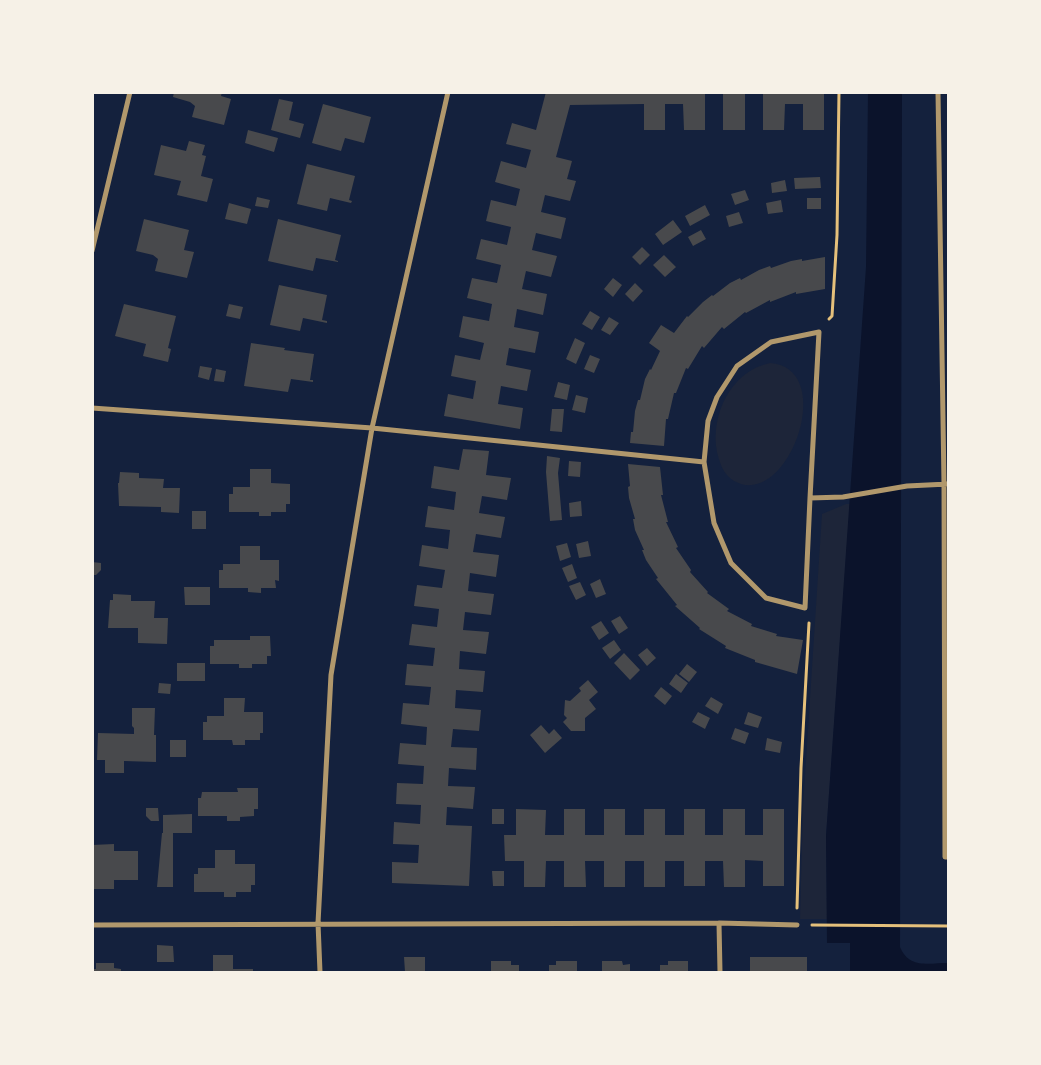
<!DOCTYPE html>
<style>
body{margin:0}
#map{position:relative;width:1041px;height:1065px;overflow:hidden;background:#14213d;font-family:"Sofia Sans Condensed",sans-serif}
canvas{display:block}
.frame{position:absolute;inset:0;border:94px solid #f6f1e7;pointer-events:none}
</style>
<div id="map">
<canvas width="1041" height="1065"></canvas>
<div class="frame"></div>
</div>
<script>
const ctx = document.querySelector('canvas').getContext('2d');
ctx.lineJoin = 'round';
function paint(path, color) { ctx.fillStyle = color; ctx.fill(path, 'evenodd'); }
function stroke(path, color, width, dash) { ctx.strokeStyle = color; ctx.lineWidth = width; ctx.lineCap = dash ? 'butt' : 'round'; ctx.setLineDash(dash || []); ctx.stroke(path); }
const green = new Path2D(`
 M770,363c69,5 18,148 -36,118 -11,-7 -14,-17 -17,-29 -7,-37 14,-81 53,-89z
 M846,504h4l-24,332 1,83h-27l3,-113 19,-292z`);
const water = new Path2D(`
 M868,93h34l-2,854c9,22 29,16 48,16v9h-98v-29h-23l-1,-107 40,-569z`);
const building = new Path2D(`
 M174,92h48l-1,4 10,3 -7,26 -32,-8 3,-11 -5,-4 -17,-5z
 M546,92h159v38h-21l-1,-26h-18v26h-21v-26l-74,1 -14,52 16,4 -5,18 9,2 -6,20 -25,-6 -4,17 25,6 -5,21 -25,-6 -4,17 25,6 -6,21 -25,-6 -4,18 25,5 -4,21 -26,-6 -3,18 25,5 -4,21 -26,-5 -3,17 25,5 -4,21 -26,-5 -3,18 25,4 -3,21 -76,-13 4,-22 25,5 3,-18 -25,-5 4,-21 25,5 4,-17 -25,-6 4,-21 26,5 3,-17 -25,-6 5,-20 25,5 4,-18 -25,-6 5,-20 26,6 4,-18 -25,-6 5,-21 25,6 4,-17 -25,-7 6,-21 25,7 5,-18 -25,-6 6,-21 24,7z
 M723,92h22v38h-22z
 M763,92h61v38h-21v-26h-18l-1,26h-21z
 M279,99l14,3 -4,18 15,4 -4,14 -29,-8z
 M323,104l48,13 -7,26 -19,-5 -4,13 -29,-8z
 M248,130l30,8 -4,14 -29,-9z
 M189,141l16,4 -3,10 4,1 -5,20 12,3 -6,23 -30,-7 4,-14 -27,-6 7,-30 25,6z
 M307,164l48,12 -6,24 3,1 -1,2 -21,-5 -3,13 -30,-7z
 M820,177l1,11 -26,1 -1,-11z
 M785,180l2,11 -15,2 -1,-10z
 M745,190l4,10 -14,5 -4,-11z
 M257,197l13,3 -2,8 -13,-2z
 M807,198h14v11h-14z
 M781,200l2,12 -15,2 -2,-11z
 M229,203l22,6 -4,15 -22,-5z
 M705,205l5,10 -20,11 -5,-10z
 M739,212l4,11 -14,4 -3,-11z
 M144,219l45,11 -5,20 10,2 -7,26 -32,-7 3,-12 -5,-4 -17,-4z
 M278,219l63,16 -6,25 3,1v1l-22,-4 -3,13 -45,-10z
 M673,220l9,12 -19,13 -8,-11z
 M701,230l5,9 -13,7 -5,-9z
 M642,247l8,8 -10,10 -8,-8z
 M664,255l12,12 -11,10 -12,-12z
 M825,257v32l-29,5v-2l-26,10v-2l-24,13 -1,-1 -21,17 -2,-2 -18,21 -2,-2 -14,23 -2,-1 -10,25h-2l-6,26h-2l-2,27 -34,-3 1,-11h2l2,-21 3,-11h2l5,-21 5,-10 1,1 9,-19 -11,-8 12,-18 13,8 13,-17 1,1 15,-15 9,-7 1,1 17,-13 10,-5 1,2 18,-10 11,-4 1,2 20,-7 11,-2v2z
 M613,278l9,7 -9,12 -9,-8z
 M635,283l8,8 -10,11 -8,-8z
 M279,285l48,10 -5,25 5,1v2l-24,-5 -3,13 -30,-6z
 M124,304l52,12 -8,32 3,1 -3,13 -25,-6 3,-12 -31,-8z
 M229,304l14,3 -3,12 -14,-3z
 M590,311l10,6 -8,13 -10,-6z
 M609,317l10,6 -9,12 -9,-5z
 M575,338l10,5 -9,21 -10,-5z
 M251,343l34,5 -1,2 30,4 -4,26h3v2l-22,-3 -3,13 -44,-6z
 M590,355l10,4 -6,14 -10,-4z
 M200,366l12,2 -3,12 -11,-3z
 M216,369l10,2 -2,11 -10,-1z
 M558,382l12,3 -3,15 -13,-3z
 M576,395l12,3 -3,15 -13,-3z
 M552,409h12l-2,23 -12,-1z
 M463,449l26,2 -3,24 25,3 -4,22 -25,-4 -3,17 26,4 -4,21 -25,-4 -3,18 26,3 -3,22 -26,-4 -2,18 26,3 -3,21 -26,-3 -2,18 26,2 -3,22 -26,-3 -1,18 26,2 -2,21 -27,-2 -1,18 26,2 -2,21 -26,-2 -2,18 26,1 -1,22 -27,-2 -1,18 27,1 -2,22 -26,-2 -1,18 26,1 -3,60 -77,-3v-21l26,1 1,-18 -26,-1 1,-22 26,2 1,-19 -25,-1 1,-21 26,1 1,-18 -26,-2 2,-21 26,2 1,-18 -26,-3 2,-21 26,2 2,-18 -26,-2 2,-21 26,2 2,-18 -26,-3 3,-21 25,3 2,-18 -25,-3 3,-21 25,3 3,-18 -26,-4 3,-21 26,4 2,-19 -25,-3 3,-21 26,4 2,-18 -25,-4 3,-22 25,4z
 M547,456l13,2 -2,15 4,47 -12,1 -4,-49z
 M569,461l12,1 -1,15 -12,-1z
 M628,464l32,3 3,28h-2l7,27h-2l12,25 -2,1 15,22 -1,2 18,20 -1,1 22,16 -2,2 25,13 -1,2 26,8 -1,2 27,4 -6,34 -42,-12v-2l-30,-12 1,-2 -27,-17 1,-1 -25,-22 2,-1 -21,-26 2,-1 -12,-18 -4,-10h2l-9,-20 -2,-11h2l-6,-21 -1,-11 2,-1z
 M250,469h21v14l19,1v20h-4v8h-15v4h-12v-4h-30v-18h4v-7h17z
 M120,472l19,1v5l25,1 -1,9h17l-1,25 -18,-1v-5l-42,-1 -1,-23h1z
 M581,501l1,15 -12,1 -1,-14z
 M192,511h14v18h-14z
 M588,541l3,15 -12,2 -3,-14z
 M567,543l4,14 -11,4 -4,-15z
 M240,546h20v14h19v21l-4,-1 1,8h-15v5l-13,-1v-4h-29v-18h4v-6h17z
 M92,562l9,1v7l-5,5h-4z
 M572,564l5,14 -9,4 -6,-14z
 M600,579l6,15 -10,4 -6,-14z
 M580,582l6,13 -10,5 -7,-14z
 M184,587h26v18h-25z
 M113,594l18,1v6h24l-1,17h14l-1,26 -29,-1v-15h-30l2,-28h3z
 M620,616l8,12 -9,6 -8,-13z
 M601,621l8,12 -10,7 -8,-13z
 M250,636h20l1,20h-4v8h-15v4h-13v-4h-29v-18h4v-6h36z
 M614,640l7,10 -11,9 -8,-11z
 M647,648l9,10 -9,8 -9,-11z
 M624,653l16,17 -10,10 -16,-17z
 M177,663h28v18h-28z
 M687,664l10,8 -8,10 -10,-8z
 M676,674l12,9 -7,10 -12,-9z
 M588,680l10,12 -9,8 7,9 -11,9v13h-14l-8,-9 4,-4 -3,-3 1,-15 5,1 11,-10 -2,-3z
 M159,683l12,1 -1,10 -12,-1z
 M661,687l11,9 -7,9 -11,-9z
 M711,697l12,7 -5,10 -13,-8z
 M224,698h21l-1,14h19v21h-3v7h-15v5h-12l-1,-5h-29v-18h4v-6h17z
 M132,708h23l-1,27h2v27l-32,-1v12h-19v-13h-8l1,-27 36,1v-6l-2,-2z
 M698,712l12,6 -5,11 -13,-7z
 M748,712l14,5 -4,11 -14,-4z
 M541,725l8,9 5,-5 8,9 -17,15 -15,-18z
 M735,728l14,5 -4,11 -14,-5z
 M767,738l15,4 -2,11 -15,-3z
 M170,740h16v17h-16z
 M237,788h21v21h-4v7l-14,1v4h-13v-5h-29v-18h3l1,-6h36z
 M146,808h12l1,13h-8l-5,-5z
 M492,809h12v15h-12z
 M516,809l30,1 -1,25h19v-26h21v26h19v-26h21v26h19v-26h21v26h19v-26h21v26h18v-26h22v26h18v-26h21v77h-21v-25l-18,-1v27h-21l-1,-26h-18v25h-21v-25h-19v26h-21v-26h-19v26h-21v-26h-19l1,26h-22v-26h-18l-1,26h-21v-26h-19l-1,-26h12z
 M192,814v19h-19v54h-16l5,-54h1v-18z
 M114,844v7h24v29h-24v9h-22v-44z
 M215,850h20v14h20v21h-4v7h-15v5h-12v-5h-30v-18h4v-6h17z
 M492,871h12v15h-11z
 M157,945l16,1 1,16h-17z
 M213,955h20v14h20v3h-40z
 M404,957h21v15h-20z
 M750,957h57v15h-57z
 M491,961h20v4h8v7h-28z
 M556,961h21v11h-28v-7h7z
 M602,961h20l1,4 7,-1v8h-28z
 M668,961h20v11h-28v-7h8z
 M96,963h18v5l7,1v3h-29v-3h4z`);
const path = new Path2D(`
 M829,319l3,-3 5,-81 2,-143
 M797,908l4,-140 8,-145
 M812,925l136,1`);
const minor = new Path2D(`
 M938,92l6,392 1,373h3
 M92,251l38,-159
 M819,332l-9,166 -5,110 -39,-10 -35,-35 -17,-40 -10,-61 4,-41 9,-24 20,-31 34,-24z
 M92,408l280,20 332,34
 M810,498l33,-1 64,-11 41,-2
 M719,923l1,49
 M92,925l627,-2 78,2
 M320,972l-2,-49 13,-248 41,-247 76,-336`);
paint(green, '#1d2539');
paint(water, '#0b132b');
paint(building, '#48494c');
stroke(path, '#e5c07b', 3);
stroke(minor, '#b1986c', 5);
</script>
